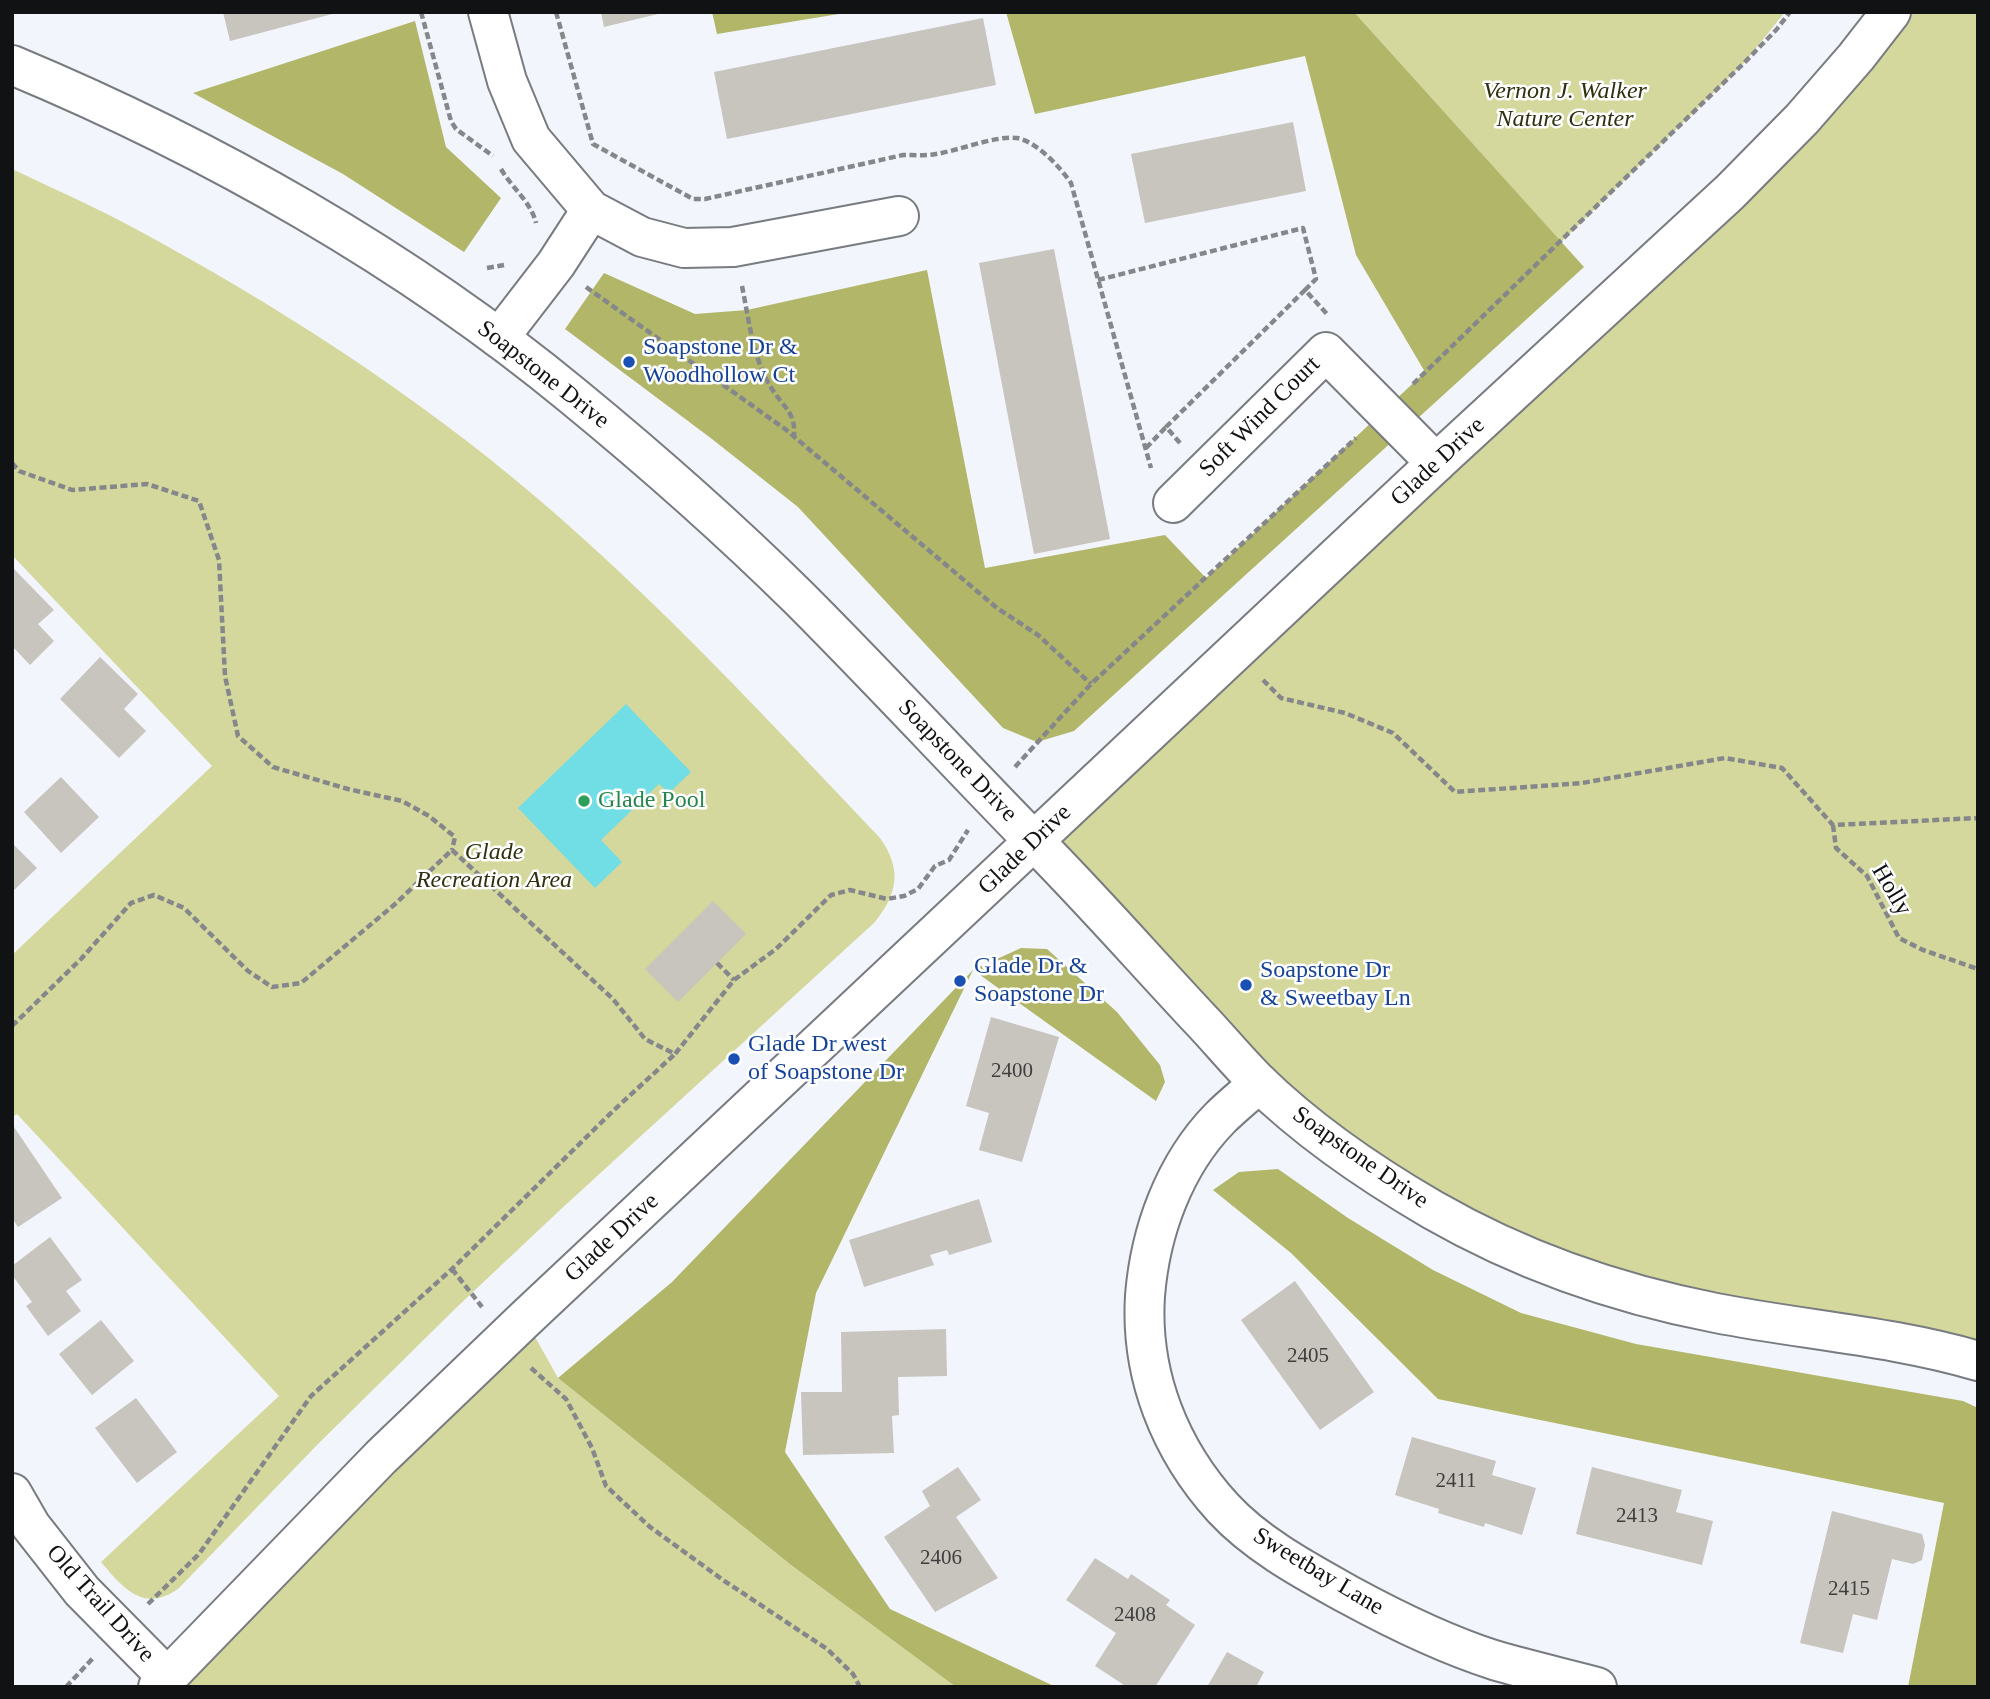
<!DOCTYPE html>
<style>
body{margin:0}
#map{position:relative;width:1990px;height:1699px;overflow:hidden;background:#f2f5fb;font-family:"Times New Roman",serif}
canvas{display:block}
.frame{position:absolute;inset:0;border:14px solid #111214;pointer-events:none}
</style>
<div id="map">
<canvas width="1990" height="1699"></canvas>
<div class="frame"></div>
</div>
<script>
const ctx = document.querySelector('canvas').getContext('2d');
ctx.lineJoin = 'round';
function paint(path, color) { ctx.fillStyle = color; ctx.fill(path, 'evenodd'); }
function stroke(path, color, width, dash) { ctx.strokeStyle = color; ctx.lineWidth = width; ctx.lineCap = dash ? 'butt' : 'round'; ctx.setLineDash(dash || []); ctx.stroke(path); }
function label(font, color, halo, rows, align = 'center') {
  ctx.font = font + ' "Times New Roman",serif'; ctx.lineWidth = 5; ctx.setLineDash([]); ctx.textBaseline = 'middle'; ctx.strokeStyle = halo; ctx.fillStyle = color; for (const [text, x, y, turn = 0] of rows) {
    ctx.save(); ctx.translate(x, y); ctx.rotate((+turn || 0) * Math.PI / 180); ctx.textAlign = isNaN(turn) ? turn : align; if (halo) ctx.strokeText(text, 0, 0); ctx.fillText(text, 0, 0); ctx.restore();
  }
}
const green = new Path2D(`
 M1354,12h431l-41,51 -183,179z
 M1891,12h87v1349l-267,-49 -320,-128 -357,-343z
 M12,169c40,19 81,37 120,58 143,77 282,166 405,271 123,105 232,223 343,340 22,31 18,55 -5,84l-315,288 -103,97 -139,137 -139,144c-35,26 -56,0 -78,-26l178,-166 -262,-282 -5,3v-162l200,-189 -200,-211z
 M525,1319l33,59 233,187 165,122h-790z`);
const forest = new Path2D(`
 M712,12h139l-134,22z
 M1006,12h348l230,255 -510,464 -37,11 -34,-14 -205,-221 -86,-68 -147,-110 39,-56 91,41 52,-4 180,-40 58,298 180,-33 41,43 219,-206 -69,-117 -51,-199 -270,58z
 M415,21l31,126 55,51 -37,54 -121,-78 -150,-81z
 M1021,948l26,1 70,63 43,53 5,17 -9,19 -183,-131 -157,323 -31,159 105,157 166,78h-100l-165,-122 -233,-187 114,-96 301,-312z
 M1278,1169l70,49 85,52 88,43 115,31 327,57 15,7v279h-70l36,-184 -506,-104 -147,-146 -78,-63 26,-18z`);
const water = new Path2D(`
 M626,704l65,68 -22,21 -10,-9 -58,56 21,22 -27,26 -77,-80z`);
const building = new Path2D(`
 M223,12h113v1l-106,28z
 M601,12h61v1l-58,14z
 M983,18l13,67 -269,54 -13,-67z
 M1293,122l13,69 -161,32 -14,-69z
 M1054,249l56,290 -76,15 -55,-291z
 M14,569l40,41 -16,14 16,17 -24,24 -18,-19v-76z
 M100,657l38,37 -14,15 22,22 -27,27 -59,-59z
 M61,777l38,40 -38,36 -37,-41z
 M12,843l25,25 -25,24z
 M713,901l33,33 -68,68 -33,-33z
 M991,1017l68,20 -37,125 -43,-12 10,-37 -23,-7z
 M12,1124l50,74 -44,29 -6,-9z
 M979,1199l13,43 -43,13 -2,-5 -17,5 4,10 -70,22 -15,-47z
 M50,1237l32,43 -16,11 15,20 -33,25 -22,-30 6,-4 -20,-27v-9z
 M1295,1281l79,111 -54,38 -79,-110z
 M101,1320l33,41 -42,34 -33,-41z
 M946,1329l1,47 -49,1 1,38 -7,1 2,37 -91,2 -2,-63h41l-1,-60z
 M136,1398l41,54 -40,31 -42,-55z
 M1412,1437l84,24 -4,14 44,13 -14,47 -37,-12 -1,4 -46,-14 1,-4 -44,-14z
 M958,1467l23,33 -25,17 42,61 -63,34 -51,-75 46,-31 -8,-15z
 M1592,1467l90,23 -6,22 37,9 -11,44 -126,-31z
 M1832,1511l90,23 3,11 -3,15 -9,4 -21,-5 -15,61 -24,-6 -10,39 -43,-10z
 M1095,1558l33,21 3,-5 39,26 -4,5 29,20 -40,62h-28l-32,-21 21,-33 -50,-33z
 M1227,1652l37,20 -8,15h-49z`);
const path = new Path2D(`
 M421,12l30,109 5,8 37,27
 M556,12l37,132 100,55h12l198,-44c11,0 22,1 33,-1 21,-3 61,-19 81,-16 19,3 44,30 54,45l80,285
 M501,169c11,19 30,33 35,54
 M487,268l17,-3
 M1098,280l205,-52 13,51 -11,11 22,24
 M742,286c7,34 11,74 30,103 12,19 24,24 22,47
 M586,287l199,142 212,179 41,27 53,49
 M1413,384l331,-321 33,-34 13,-17
 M1180,443l-14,-16 139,-137
 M1146,448l20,-21
 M12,463l7,8 53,19 75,-6 52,17 20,59 6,116 13,60 35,31 75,22 54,12 27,15 26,21 -3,13
 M1263,680l18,18 64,15 48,20 62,59 127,-9 143,-25 57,10 51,57 145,-7
 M1015,767l76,-83 265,-246
 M1833,825l3,23 31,28 32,62 24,12 55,19
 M717,963l17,17
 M12,1026l69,-67 50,-56 23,-8 30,13 64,63 24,16 29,-4 93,-78 58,-55 161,149 32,40 30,15 59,-74 42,-31 55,-54 19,-5 37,9 17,-3 14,-7 17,-23 14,-6 19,-30
 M452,1269l30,38
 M531,1368l35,31 26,49 14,38 44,41 73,53 104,69 26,25 7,13
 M148,1604l51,-50 112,-158 141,-127 162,-159 61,-56
 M66,1687l28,-30`);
const street = new Path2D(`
 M488,12l19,69 24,58 60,71 -35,54 -57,74
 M591,210l51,27 42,11 49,-1 166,-31
 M1173,503l153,-151 110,111
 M1259,1083c-13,12 -27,23 -39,35 -46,47 -70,114 -75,178 -5,79 25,154 78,212 34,37 83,63 126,87 46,25 95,49 145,65 34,10 69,18 103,27
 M12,1493l19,33 51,65 85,86`);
const secondary = new Path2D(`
 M12,65c199,83 395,194 561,331 78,64 154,131 226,202 77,77 151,157 227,235 60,60 116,124 174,186 19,20 37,42 57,62 51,50 114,93 176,129 87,50 185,84 283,103 87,17 177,23 262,48
 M158,1687l223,-230 144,-138 911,-856 294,-271 72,-73 54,-62 35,-45`);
const markers = [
 [629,362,7,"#1a4fb4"],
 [584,801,7,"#2e9e5b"],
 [960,981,7,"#1a4fb4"],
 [1246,985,7,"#1a4fb4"],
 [734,1059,7,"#1a4fb4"]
];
const numberNames = [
 ["2400",1012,1071],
 ["2405",1308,1356],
 ["2411",1456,1481],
 ["2413",1637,1516],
 ["2406",941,1558],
 ["2415",1849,1589],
 ["2408",1135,1615]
];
const parkNames = [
 ["Vernon J. Walker",1565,92],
 ["Nature Center",1565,120],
 ["Glade",494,853],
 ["Recreation Area",494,881]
];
const transitNames = [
 ["Soapstone Dr &",643,348],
 ["Woodhollow Ct",643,376],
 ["Glade Dr &",974,967],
 ["Soapstone Dr",974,995],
 ["Soapstone Dr",1260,971],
 ["& Sweetbay Ln",1260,999],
 ["Glade Dr west",748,1045],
 ["of Soapstone Dr",748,1073]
];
const streetNames = [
 ["Soapstone Drive",543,375,38],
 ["Soft Wind Court",1260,417,-45],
 ["Glade Drive",1438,462,-43],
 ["Soapstone Drive",957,761,46],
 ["Glade Drive",1025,850,-44],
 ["Holly",1891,890,59],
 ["Soapstone Drive",1360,1158,35],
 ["Glade Drive",612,1238,-43],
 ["Sweetbay Lane",1318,1572,31],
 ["Old Trail Drive",100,1604,48]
];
const leisureNames = [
 ["Glade Pool",598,801]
];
paint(green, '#d4d89c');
paint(forest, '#b1b669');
paint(water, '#71dde5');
paint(building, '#c8c4be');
stroke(street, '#787b80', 42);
stroke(secondary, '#787b80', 42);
stroke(path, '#85878b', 4.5, [7, 3.5]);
stroke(street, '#fff', 38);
stroke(secondary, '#fff', 38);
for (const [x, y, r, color] of markers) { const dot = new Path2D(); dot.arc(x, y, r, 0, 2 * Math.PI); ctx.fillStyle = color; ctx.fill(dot); stroke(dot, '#fff', 2.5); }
label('21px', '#3f3e3e', null, numberNames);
label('italic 24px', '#2f300e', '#fff', parkNames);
label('24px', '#164399', '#fff', transitNames, 'left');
label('24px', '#111214', '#fff', streetNames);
label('24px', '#27864d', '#fff', leisureNames, 'left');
</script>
